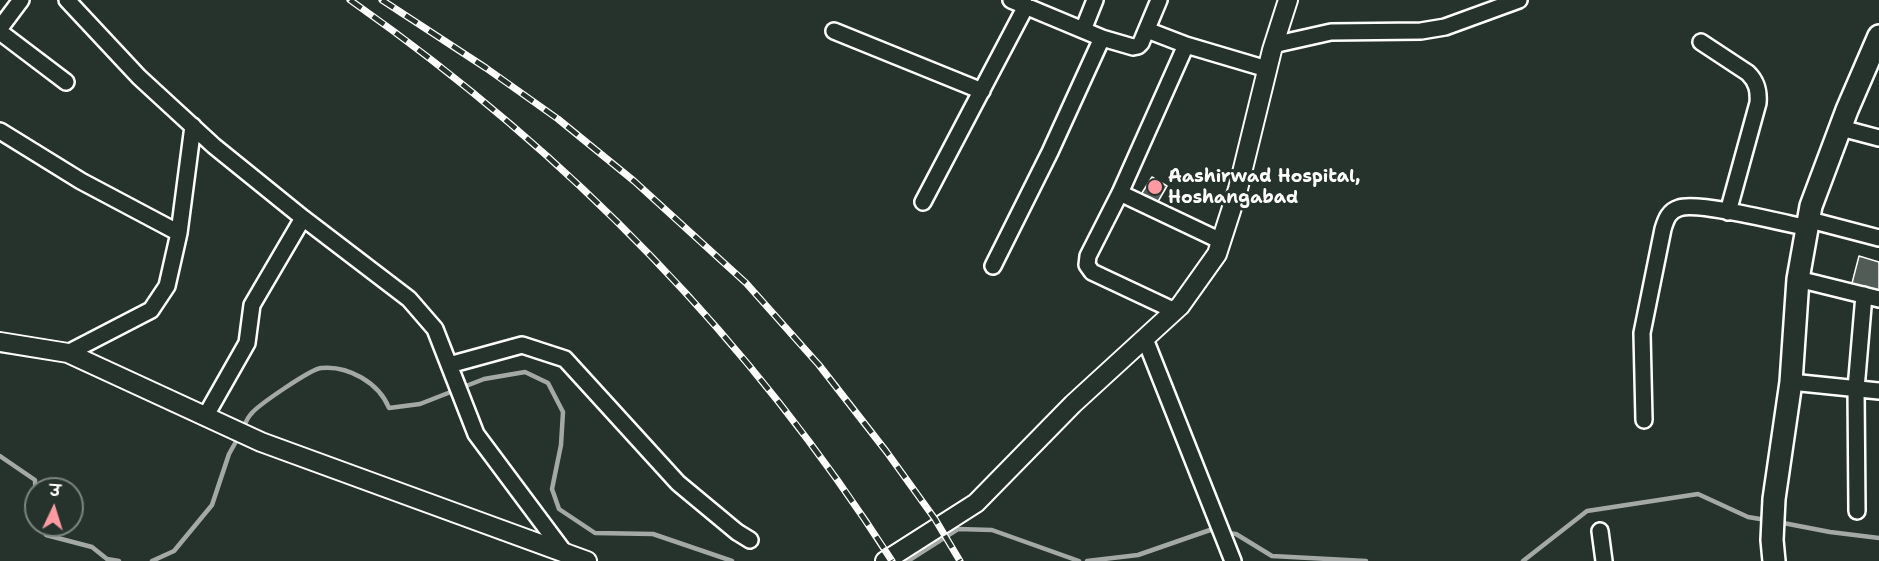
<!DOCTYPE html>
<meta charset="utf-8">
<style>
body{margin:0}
#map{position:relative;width:1879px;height:561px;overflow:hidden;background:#26332d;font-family:"Shantell Sans","Playpen Sans Deva",sans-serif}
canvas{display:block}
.north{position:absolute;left:24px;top:477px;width:60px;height:60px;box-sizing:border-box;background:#26332d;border:2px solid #7d8581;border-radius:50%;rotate:4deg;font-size:16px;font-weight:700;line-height:24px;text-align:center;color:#fff}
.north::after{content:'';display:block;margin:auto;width:21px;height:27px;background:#ff9aa2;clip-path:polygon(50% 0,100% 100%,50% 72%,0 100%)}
</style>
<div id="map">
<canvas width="1879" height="561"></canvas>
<div class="north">उ</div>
</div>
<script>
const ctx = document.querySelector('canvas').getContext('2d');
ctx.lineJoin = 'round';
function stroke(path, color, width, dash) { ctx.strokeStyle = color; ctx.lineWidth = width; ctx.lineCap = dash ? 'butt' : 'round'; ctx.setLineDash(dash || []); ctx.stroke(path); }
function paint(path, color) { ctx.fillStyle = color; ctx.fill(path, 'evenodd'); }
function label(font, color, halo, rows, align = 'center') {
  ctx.font = font + ' "Shantell Sans",sans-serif'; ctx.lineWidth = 6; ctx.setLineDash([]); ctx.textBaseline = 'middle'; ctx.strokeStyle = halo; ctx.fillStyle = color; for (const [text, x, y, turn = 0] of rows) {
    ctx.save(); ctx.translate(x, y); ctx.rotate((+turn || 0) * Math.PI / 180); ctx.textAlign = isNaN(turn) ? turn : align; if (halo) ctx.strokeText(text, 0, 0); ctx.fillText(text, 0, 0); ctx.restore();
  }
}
const stream = new Path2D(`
 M242,430c3,-5 5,-12 9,-16 7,-9 60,-45 70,-46 27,-3 58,15 68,40l31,-4 64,-25 41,-7 23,11 15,29 -2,33 -9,44 7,20 36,24 58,1 79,27
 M0,456l35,24 1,27
 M1778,522l52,10 49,6
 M42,525l4,10 46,12 15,12 12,2
 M1227,533l9,1 36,22 94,5
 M152,561l22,-10 38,-46 17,-51 9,-16
 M908,561l50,-32 34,1 87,31
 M1087,561l51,-6 72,-25 8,2
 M1523,561l64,-50 111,-17 50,23 18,3`);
const building = new Path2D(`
 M1152,177l15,9 -11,19 -16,-9z
 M1859,256l20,6v32l-28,-7z`);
const minor = new Path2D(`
 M67,0l72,77 75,69 89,72 106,81 26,30 41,105 88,118
 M1011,0l91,38 31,9 5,-1 3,-3 18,-43
 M0,28l21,-28
 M1083,30l12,-30
 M1147,30l39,15
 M834,31l148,60
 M0,32l66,50
 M1701,42l47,31c9,9 11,18 10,30l-30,109
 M1273,45l58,-13 90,-1 24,-4 74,-27
 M1841,128l38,10
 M0,131l81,50 98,52
 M1120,193l101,48
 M923,202l103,-196
 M1810,220l69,18
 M993,266l57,-114 52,-114
 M1798,279l81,20
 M1175,311l-83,-39 -5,-7 1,-9 32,-63 66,-148 81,24
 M1145,339l88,222
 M68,353l83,-43 16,-24 12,-53 14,-107
 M449,365l73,-20 43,14 113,124 59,49 13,8
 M1791,382l88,9
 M205,417l42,-74 5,-38 51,-87
 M1644,420l-2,-87 21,-104c3,-10 6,-18 16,-21 18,-7 105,15 129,20
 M1857,511l-1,-122 8,-94
 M1600,531l4,30`);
const tertiary = new Path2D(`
 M0,342l68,11 193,89 326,119
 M885,561l91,-58 97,-99 107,-98 37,-52 21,-65 34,-139 16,-50`);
const secondary = new Path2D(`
 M1774,561l-2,-21 2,-41 17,-117 7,-103 13,-73 36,-96 32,-74`);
const rail = new Path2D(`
 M350,0c217,152 399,338 542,561
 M382,0l104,68 72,51 76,62 112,102 73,82 67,86 49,68 25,42`);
const markers = [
 [1155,187,8,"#ff9aa2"]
];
const poiNames = [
 ["Aashirwad Hospital,",1168,177],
 ["Hoshangabad",1168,198]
];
stroke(stream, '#a4a9a7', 4.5);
paint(building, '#515c57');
stroke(building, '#fff', 1.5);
stroke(minor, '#fff', 20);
stroke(tertiary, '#fff', 22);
stroke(secondary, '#fff', 26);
stroke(minor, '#26332d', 15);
stroke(tertiary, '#26332d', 18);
stroke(secondary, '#26332d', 21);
stroke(rail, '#fff', 7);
stroke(rail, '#26332d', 4.5, [14]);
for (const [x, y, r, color] of markers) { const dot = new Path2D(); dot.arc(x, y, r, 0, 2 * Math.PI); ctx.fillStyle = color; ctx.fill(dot); stroke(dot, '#26332d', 2); }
label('bold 18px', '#fff', '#26332d', poiNames, 'left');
</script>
